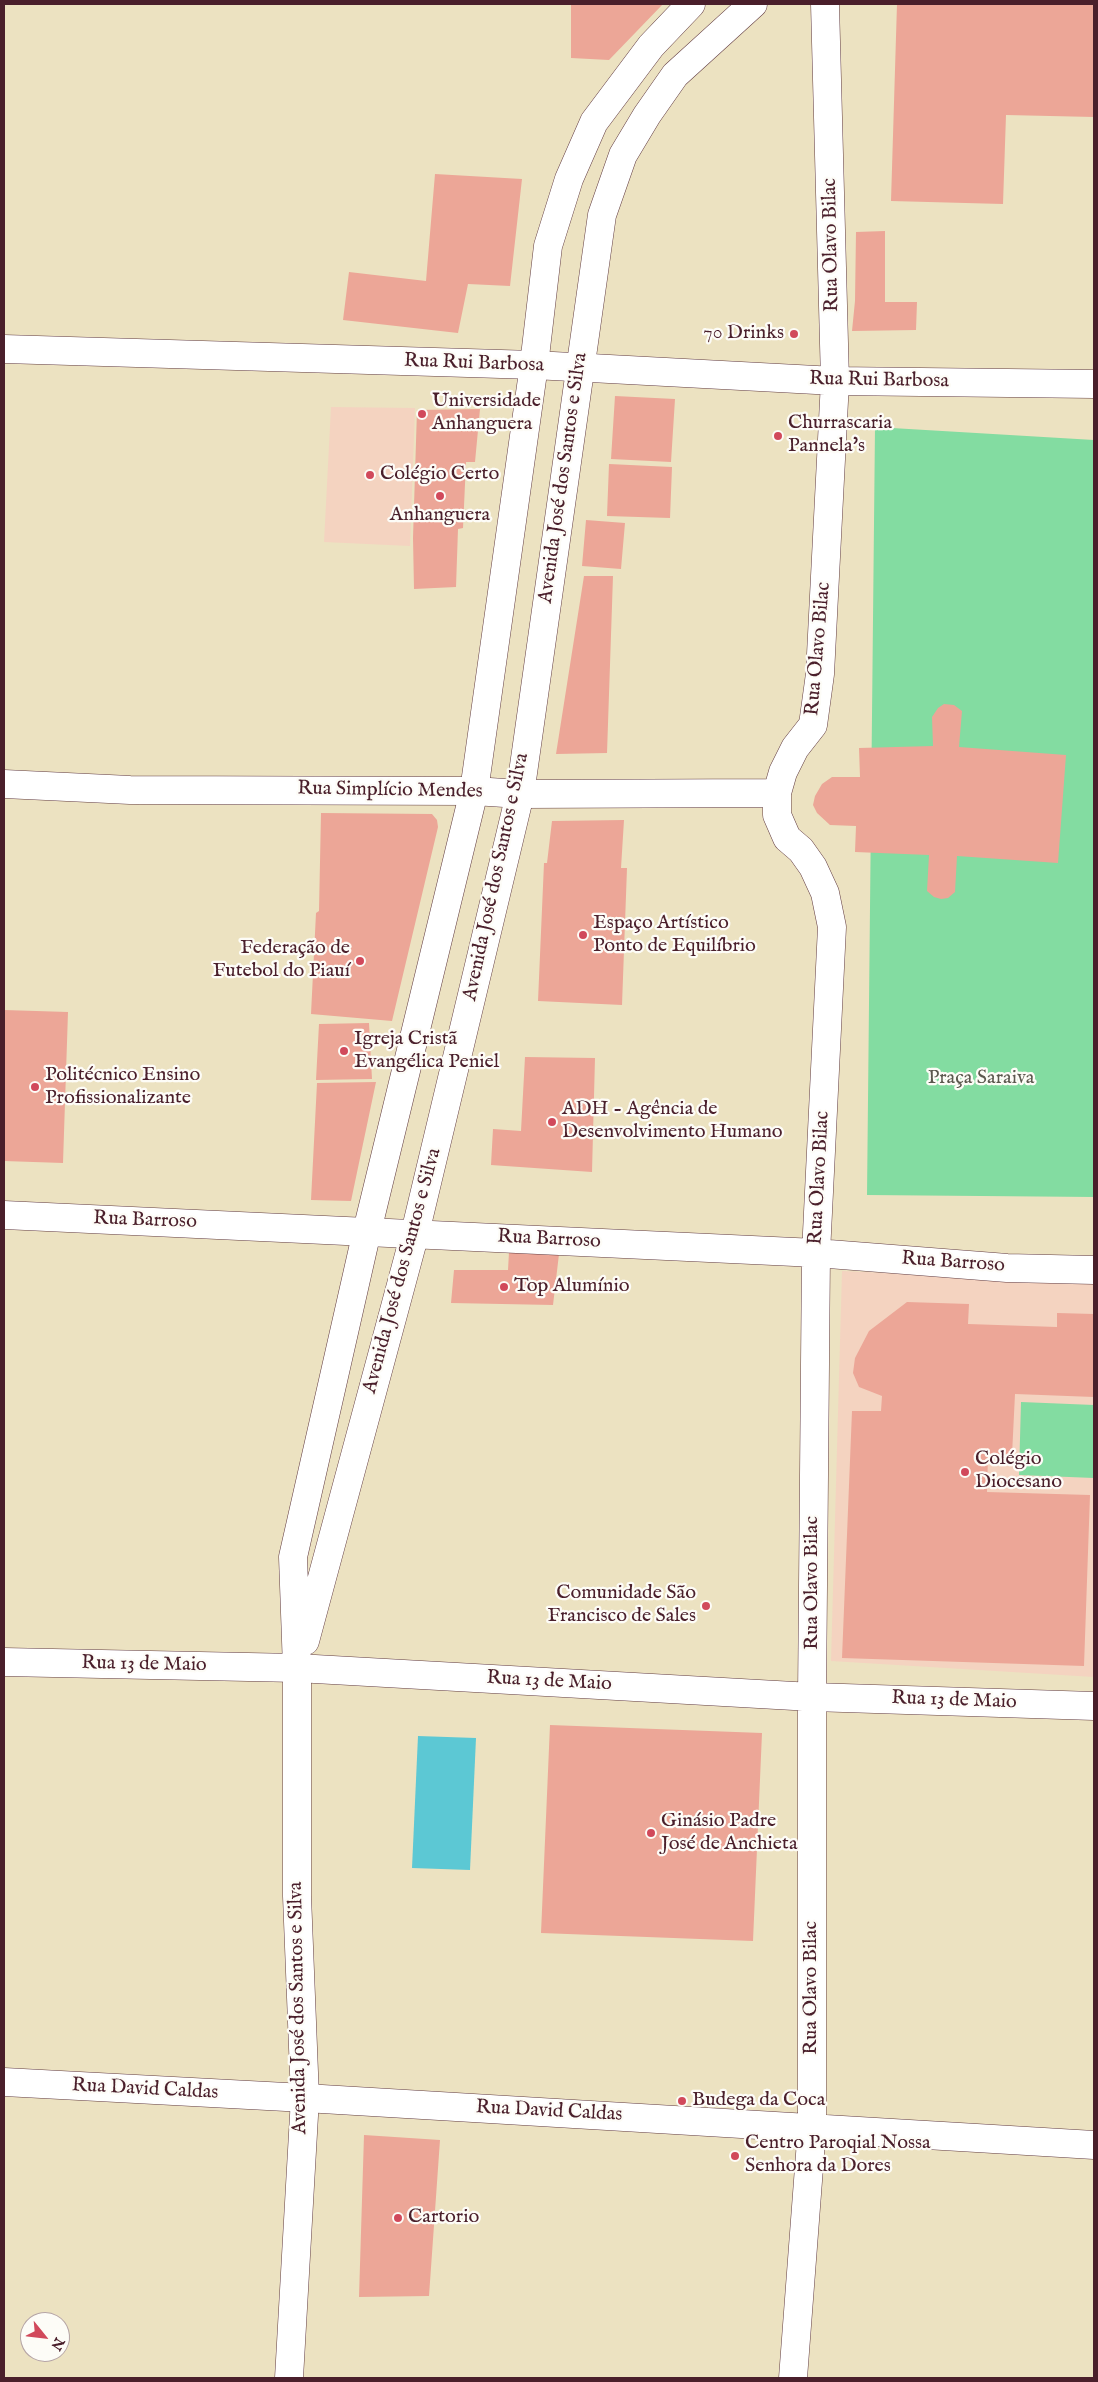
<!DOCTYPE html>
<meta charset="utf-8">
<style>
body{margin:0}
#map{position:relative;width:1098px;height:2382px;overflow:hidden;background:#ece2c1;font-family:"IM FELL English",serif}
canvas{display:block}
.frame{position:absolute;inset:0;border:5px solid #4a1f2b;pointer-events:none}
.north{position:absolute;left:20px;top:2312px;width:50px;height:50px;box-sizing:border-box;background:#fdfcf7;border:1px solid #b5a4a5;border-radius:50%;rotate:119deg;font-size:14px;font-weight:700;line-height:20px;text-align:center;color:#4a1f2b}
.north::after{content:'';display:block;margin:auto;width:18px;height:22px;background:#d1495b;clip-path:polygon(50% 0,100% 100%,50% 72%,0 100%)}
</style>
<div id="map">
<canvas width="1098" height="2382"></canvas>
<div class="frame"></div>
<div class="north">N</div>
</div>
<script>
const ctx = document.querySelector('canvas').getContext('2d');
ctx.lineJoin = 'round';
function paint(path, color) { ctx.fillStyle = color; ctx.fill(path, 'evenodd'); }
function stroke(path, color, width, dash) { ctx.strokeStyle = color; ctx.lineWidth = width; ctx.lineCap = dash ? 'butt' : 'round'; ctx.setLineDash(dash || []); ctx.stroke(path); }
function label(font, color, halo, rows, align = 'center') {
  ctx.font = font + ' "IM FELL English",serif'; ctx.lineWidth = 4.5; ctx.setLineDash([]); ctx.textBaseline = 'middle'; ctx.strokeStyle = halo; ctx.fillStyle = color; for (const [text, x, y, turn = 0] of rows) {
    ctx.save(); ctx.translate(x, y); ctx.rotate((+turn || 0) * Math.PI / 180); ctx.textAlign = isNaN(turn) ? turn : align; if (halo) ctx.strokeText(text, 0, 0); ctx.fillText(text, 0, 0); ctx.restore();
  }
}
const built = new Path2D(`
 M331,407l84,1 -5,138 -86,-4z
 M842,1271l252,11v395l-263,-16z`);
const green = new Path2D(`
 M875,427l219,13v757l-227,-2z
 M1021,1402l73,3v73l-75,-3z`);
const water = new Path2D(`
 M418,1736l58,2 -6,132 -58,-2z`);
const building = new Path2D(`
 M571,4h92l-54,56 -38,-2z
 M897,4h197v113l-88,-2 -3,89 -112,-3z
 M435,174l87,5 -12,107 -42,-2 -10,49 -115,-13 6,-48 77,9z
 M885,231v71h32l-1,28 -64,1 3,-30 1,-69z
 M615,396l60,3 -4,63 -60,-3z
 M480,409l-5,53h-9l-3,66 -5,1 -2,58 -42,2 -1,-51 4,-128z
 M609,464l63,3 -2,51 -63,-2z
 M586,520l39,3 -4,46 -39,-3z
 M584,576h29l-6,177 -51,1z
 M944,704l10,1 8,6 -3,36 107,8 -8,108 -101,-7 -2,36 -7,6 -7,1 -7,-2 -7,-6 2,-36 -74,-3 1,-26 -26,-1 -13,-12 -4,-8 2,-9 7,-12 10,-7h28l-1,-29 74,-2 -1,-29 6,-9z
 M321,813l111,1 5,6 1,7 -46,194 -81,-7 5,-101 3,-2z
 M624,820l-3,48h6l-5,137 -84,-4 6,-138h3l5,-42z
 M4,1010l64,2 -5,151 -59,-2z
 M369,1023l3,56 -56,1 3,-56z
 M525,1057l70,1 -3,114 -101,-7 2,-36 28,2z
 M376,1082l-25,119 -40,-1 6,-117z
 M509,1252l50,2 -6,51 -102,-2 3,-33h54z
 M907,1302l62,2 -1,20 89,3v-14l37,1v83l-79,-3 -3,61h-24l-1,37 103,3 -6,171 -242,-8 10,-247h29l1,-15 -23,-9 -6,-14 2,-15 14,-27z
 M550,1725l212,8 -9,208 -212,-8z
 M364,2135l76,5 -11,156 -70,1z`);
const minor = new Path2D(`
 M4,349l530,16 301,16 259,3
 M4,784l126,6 344,1 46,3 257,-1
 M4,1215l812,38 191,15 87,2
 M4,1662l293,6 515,29 282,9
 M4,2082l301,16 789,47
 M793,2378l19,-250v-431l4,-444 16,-326 -7,-34 -12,-26 -12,-17 -14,-12 -10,-23v-22l6,-21 12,-24 18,-23 7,-51 15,-293 -10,-377`);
const major = new Path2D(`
 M305,1641l110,-408 105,-439 82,-579 21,-60 24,-40 28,-40 78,-71
 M289,2378l16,-280 -8,-202v-228l-4,-111 74,-326 107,-440 60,-426 14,-119 21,-67 25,-57 57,-76 40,-42`);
const markers = [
 [794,334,5,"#d1495b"],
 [422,414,5,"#d1495b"],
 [778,436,5,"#d1495b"],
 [370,475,5,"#d1495b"],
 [440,496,5,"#d1495b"],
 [583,935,5,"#d1495b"],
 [360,961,5,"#d1495b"],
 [344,1051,5,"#d1495b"],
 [35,1087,5,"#d1495b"],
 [552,1122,5,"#d1495b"],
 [504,1287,5,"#d1495b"],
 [965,1472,5,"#d1495b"],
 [706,1606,5,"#d1495b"],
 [651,1833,5,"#d1495b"],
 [682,2101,5,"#d1495b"],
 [735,2156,5,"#d1495b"],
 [398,2218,5,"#d1495b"]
];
const streetNames = [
 ["Rua Olavo Bilac",832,245,-91],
 ["Rua Rui Barbosa",474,364,2],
 ["Rua Rui Barbosa",879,381,1],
 ["Avenida José dos Santos e Silva",564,478,-82],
 ["Rua Olavo Bilac",819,649,-85],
 ["Rua Simplício Mendes",390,791,1],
 ["Avenida José dos Santos e Silva",497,877,-78],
 ["Rua Olavo Bilac",820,1178,-87],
 ["Rua Barroso",145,1221,2],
 ["Rua Barroso",549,1240,3],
 ["Rua Barroso",953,1263,4],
 ["Avenida José dos Santos e Silva",403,1271,-75],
 ["Rua Olavo Bilac",813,1583,-90],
 ["Rua 13 de Maio",144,1665,1],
 ["Rua 13 de Maio",549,1682,3],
 ["Rua 13 de Maio",954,1701,2],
 ["Rua Olavo Bilac",812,1988,-90],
 ["Avenida José dos Santos e Silva",299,2008,-91],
 ["Rua David Caldas",145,2090,3],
 ["Rua David Caldas",549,2112,3]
];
const poiNames = [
 ["70 Drinks",784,334,"right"],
 ["Universidade",432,402],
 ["Anhanguera",432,425],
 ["Churrascaria",788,424],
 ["Pannela's",788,447],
 ["Colégio Certo",380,475],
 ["Anhanguera",440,516,"center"],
 ["Espaço Artístico",593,924],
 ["Ponto de Equilíbrio",593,947],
 ["Federação de",350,949,"right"],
 ["Futebol do Piauí",350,972,"right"],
 ["Igreja Cristã",354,1040],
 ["Evangélica Peniel",354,1063],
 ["Politécnico Ensino",45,1076],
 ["Profissionalizante",45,1099],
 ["ADH - Agência de",562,1110],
 ["Desenvolvimento Humano",562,1133],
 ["Top Alumínio",514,1287],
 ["Colégio",975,1460],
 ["Diocesano",975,1483],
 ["Comunidade São",696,1594,"right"],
 ["Francisco de Sales",696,1617,"right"],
 ["Ginásio Padre",661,1822],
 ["José de Anchieta",661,1845],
 ["Budega da Coca",692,2101],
 ["Centro Paroqial Nossa",745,2144],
 ["Senhora da Dores",745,2167],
 ["Cartorio",408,2218]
];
const parkNames = [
 ["Praça Saraiva",981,1079]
];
paint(built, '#f4d3c0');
paint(green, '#83dca1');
paint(water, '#5cc8d4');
paint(building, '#eca697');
stroke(minor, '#623c42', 29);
stroke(major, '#623c42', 29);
stroke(minor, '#fff', 28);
stroke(major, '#fff', 28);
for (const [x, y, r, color] of markers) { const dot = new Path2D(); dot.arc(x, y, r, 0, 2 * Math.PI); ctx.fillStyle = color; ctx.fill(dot); stroke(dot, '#fdfcf7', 2); }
label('20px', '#4a1f2b', '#fdfcf7', streetNames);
label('20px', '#4a1f2b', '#fdfcf7', poiNames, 'left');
label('20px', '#5b584e', '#fdfcf7', parkNames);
</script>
